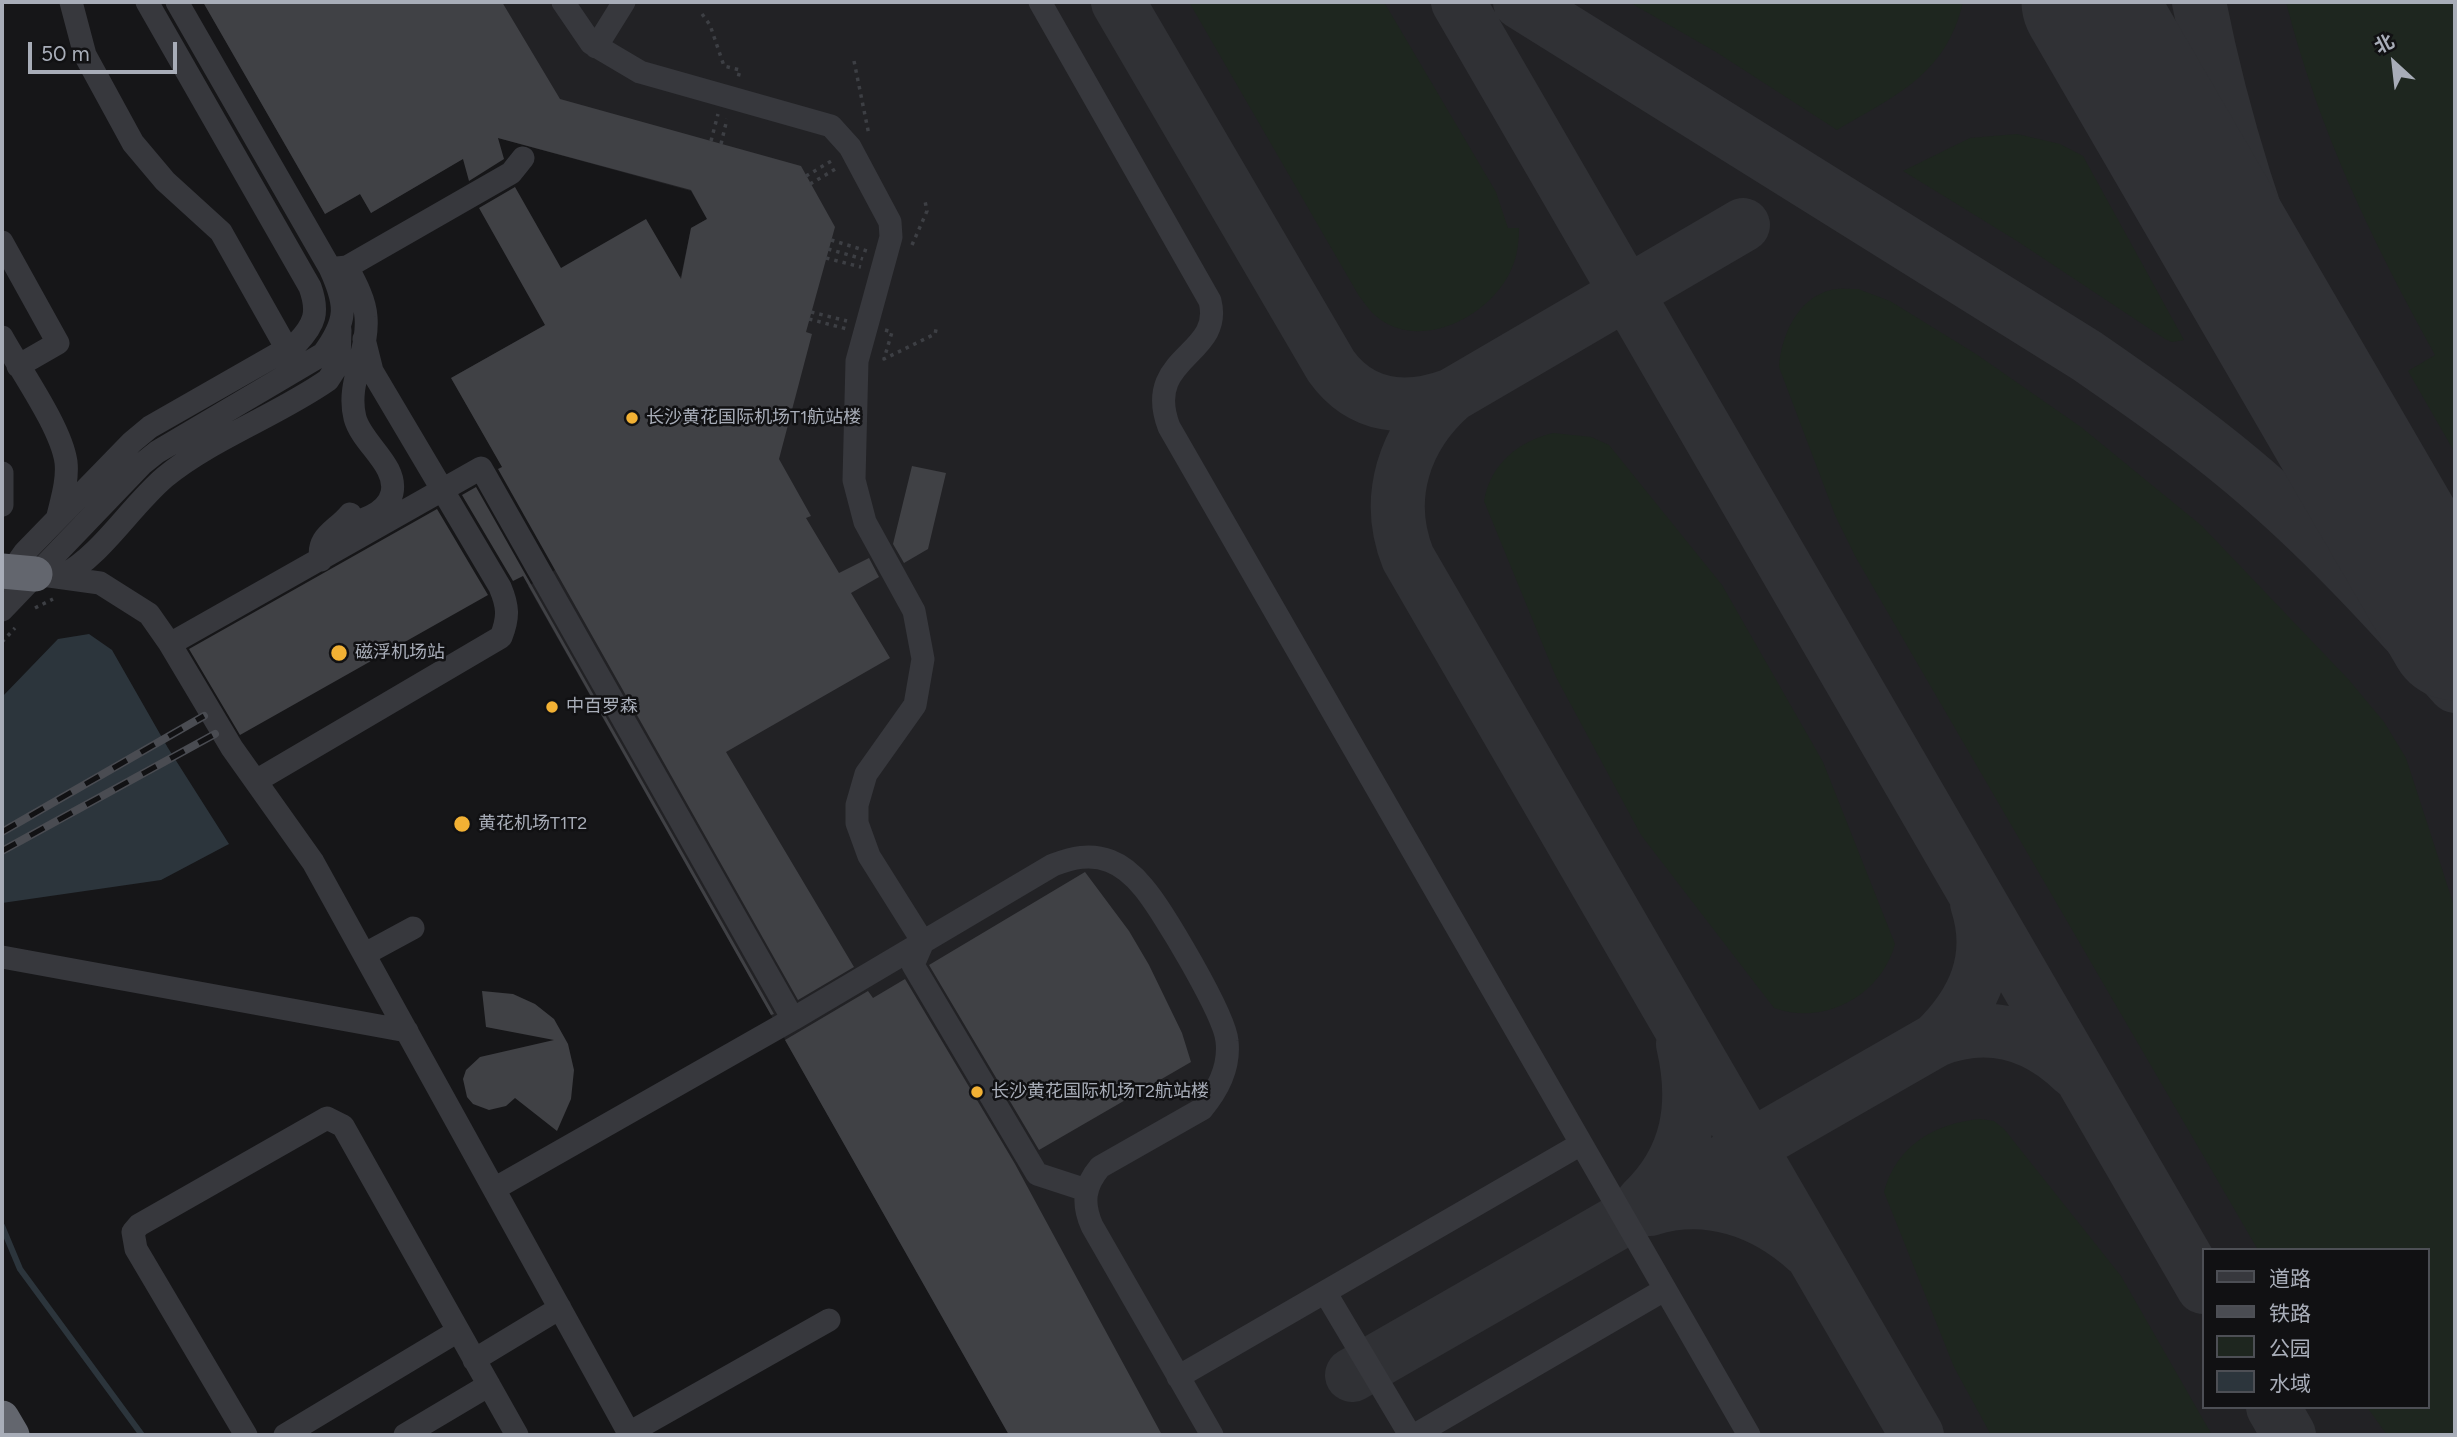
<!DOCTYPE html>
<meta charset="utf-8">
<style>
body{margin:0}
#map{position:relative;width:2457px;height:1437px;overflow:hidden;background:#161618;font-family:Figtree,"Noto Sans SC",sans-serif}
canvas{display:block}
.frame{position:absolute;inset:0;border:4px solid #a8adb8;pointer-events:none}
.legend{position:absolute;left:2202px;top:1248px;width:228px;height:161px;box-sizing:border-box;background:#111113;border:2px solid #4d4f55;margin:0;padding:9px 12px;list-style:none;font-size:21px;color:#a8adb8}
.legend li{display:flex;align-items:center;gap:14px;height:35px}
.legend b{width:35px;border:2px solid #4d4f55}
.north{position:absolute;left:2359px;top:28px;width:70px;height:70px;-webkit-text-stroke:5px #111113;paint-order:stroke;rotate:333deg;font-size:19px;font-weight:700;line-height:28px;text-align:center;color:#a8adb8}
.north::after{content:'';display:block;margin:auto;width:24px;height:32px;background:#a8adb8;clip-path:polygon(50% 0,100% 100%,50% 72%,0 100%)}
.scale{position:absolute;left:28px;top:42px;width:149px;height:32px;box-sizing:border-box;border:4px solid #a8adb8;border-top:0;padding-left:9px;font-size:21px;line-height:24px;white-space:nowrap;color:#a8adb8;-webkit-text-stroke:5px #111113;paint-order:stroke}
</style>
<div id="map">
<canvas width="2457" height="1437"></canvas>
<div class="frame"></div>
<ul class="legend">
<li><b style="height:9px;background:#37383d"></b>道路</li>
<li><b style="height:9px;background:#4a4c52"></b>铁路</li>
<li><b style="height:19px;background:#1e261f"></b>公园</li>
<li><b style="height:19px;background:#2c353c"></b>水域</li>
</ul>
<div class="north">北</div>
<div class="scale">50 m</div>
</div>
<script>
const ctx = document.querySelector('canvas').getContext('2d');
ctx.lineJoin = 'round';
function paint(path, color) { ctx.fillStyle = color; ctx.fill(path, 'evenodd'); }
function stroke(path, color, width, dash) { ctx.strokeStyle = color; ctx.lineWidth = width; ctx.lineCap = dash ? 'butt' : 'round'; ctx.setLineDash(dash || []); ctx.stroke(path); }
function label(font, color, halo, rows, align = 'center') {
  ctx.font = font + ' Figtree,"Noto Sans SC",sans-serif'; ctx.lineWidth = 5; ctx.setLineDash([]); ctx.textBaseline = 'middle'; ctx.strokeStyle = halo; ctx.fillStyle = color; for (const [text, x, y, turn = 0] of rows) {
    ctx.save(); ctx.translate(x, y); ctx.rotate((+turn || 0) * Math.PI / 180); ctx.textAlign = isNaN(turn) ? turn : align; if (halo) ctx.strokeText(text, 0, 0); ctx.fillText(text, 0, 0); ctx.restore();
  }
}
const built = new Path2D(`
 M203,2h2252v1433h-1446l-481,-849 32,-19 -109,-189 130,-73 12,20 88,-49 10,-48 16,-9 -16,-28 -193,-53 -127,75 -11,-19 -35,20zM2203,1250h224v157h-224z`);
const green = new Path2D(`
 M1189,2h195l112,190 12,36h11c0,14 -2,30 -8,42 -20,45 -86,80 -130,50 -9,-6 -15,-15 -22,-24z
 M1629,2h334c-17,73 -67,93 -126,128l-121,-78z
 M2286,2h169v451l-47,-82 27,-16c-64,-116 -116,-224 -149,-353z
 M2017,134l43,10 23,12 101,184 -12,2 -7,-3 -148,-98 -114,-70 67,-33z
 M1858,289l32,12 86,53 105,73 121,99 147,154 35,42 22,36 49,151v526h-68l-20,-28h60v-157h-169l-403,-694 -20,-41 -56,-148c2,-30 18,-69 52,-77 8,-2 18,-1 27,-1z
 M1553,433l38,4 18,8 113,140 101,177 72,182c-14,52 -71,82 -121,64l-133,-173 -85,-158 -72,-176c7,-38 34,-59 69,-68z
 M1980,1119l14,2 10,8 117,147 91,159h-221l-37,-68 -70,-175c12,-46 51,-69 96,-73z`);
const water = new Path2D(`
 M89,634l23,16 56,98 61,96 -68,36 -159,23v-206l56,-58z`);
const stream = new Path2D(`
 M2,1226l18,43 122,166`);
const taxiway = new Path2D(`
 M1118,2l213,364c30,42 75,46 121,29l291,-170
 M1458,2l745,1285
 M1520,2l567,354c52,36 105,73 154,114 78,65 147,140 214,216
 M2199,2c24,122 62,239 111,354 43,102 98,200 141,303
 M1452,395c-48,42 -68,103 -44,163l509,877
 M1936,1040c38,-37 59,-82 41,-137
 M1643,1202c46,-44 54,-98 40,-158
 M1650,1209c57,-18 114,2 157,41
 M1352,1375l584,-335c51,-20 99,-7 138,31
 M2273,1407l16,28`);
const runway = new Path2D(`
 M2088,2l367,632`);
const building = new Path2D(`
 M203,2h299l58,97 241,67 34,61 -29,105 6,2 -33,125 32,57 -5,2 33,55 30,-15 10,19 -28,16 39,65 -164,94 128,215 -56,33 -300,-531 4,-2 -51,-89 94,-53 -66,-117 36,-21 46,81 85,-49 35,60 10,-51 16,-9 -16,-29 -193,-52 6,21 -35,22 -6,-22 -92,54 -11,-19 -35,20z
 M912,466l34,7 -18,76 -24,14 -11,-19z
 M476,487l298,527 -3,1 -248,-439 -10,5 -51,-86z
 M437,509l51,86 -248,140 -51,-86z
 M1085,872l44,59 20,34 33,68 9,29 -152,88 -110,-185z
 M905,979l110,185 147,271h-153l-224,-395 83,-49 5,7z
 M482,991l31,3 22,10 19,15 14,25 6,26 -3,29 -14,32 -42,-33 -9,8 -17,4 -16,-6 -6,-7 -4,-18 3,-9 14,-13 74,-17 -68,-13z`);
const path = new Path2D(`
 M702,14l8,11 14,41 16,4 -2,8
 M854,61l15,74
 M711,141l7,-27
 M721,144l6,-25
 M806,176l27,-16
 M810,184l29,-17
 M831,240l36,11
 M912,245l15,-34 -2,-10
 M828,249l35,10
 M826,258l35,9
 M811,312l36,9
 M809,319l38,10
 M885,330l7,2 -8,27 51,-25 2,-9
 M35,608l18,-9
 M2,642l13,-14`);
const minor = new Path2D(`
 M71,2l14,53 48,88 32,38 56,51 66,117
 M563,2l28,41 49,29 191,54 19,21 40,75 1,15 -34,124 -3,119 11,42 49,89 9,48 -8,46 -49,69 -9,31v18l12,33 54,86 130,-77c19,-7 37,-12 57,-4 13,5 24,15 33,26 19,22 82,128 84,154 3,26 -9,49 -25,68l-102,58c-16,19 -18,36 -8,59l120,209
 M1040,2l170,299c14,55 -68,55 -41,126l580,1008
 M596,47l28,-45
 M2,242l56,101 -40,23
 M337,268l10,-1 164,-94 12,-15
 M2,337c18,33 59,90 64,125 2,18 -4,37 -8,54
 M2,473v32
 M340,526c18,-4 47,-11 52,-33 6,-28 -30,-49 -37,-75 -9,-35 14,-66 11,-101 -1,-17 -11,-35 -19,-50
 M321,560c-5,-24 15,-29 29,-46
 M35,574l65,9 49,31 21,30 62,104 81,114 317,573
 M61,577c42,-23 68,-69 104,-100 46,-38 113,-62 163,-97l11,-17 1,-33
 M5,580l20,-28 107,-110 18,-15 147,-84c18,-19 22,-31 13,-56l-163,-285
 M2,610l140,-146 15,-12 166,-98c25,-34 24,-49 7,-86l-153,-266
 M170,644l311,-176 312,551 -299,170
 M256,781l245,-144c8,-20 7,-31 -1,-50l-128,-216 -8,-32
 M923,942l-10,23 124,209 49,16
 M365,954l48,-26
 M2,957l405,74
 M793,1019l130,-77
 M1325,1292l85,143
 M474,1360l86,-52
 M1178,1377l403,-233
 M629,1433l200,-113
 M246,1435l-110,-186 -3,-17 6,-7 188,-107 16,8 174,309
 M285,1435l173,-104
 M405,1435l84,-50
 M1415,1435l249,-145`);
const highway = new Path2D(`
 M2,571l33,3
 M2,1418l10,17`);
const rail = new Path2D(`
 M2,832l202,-116
 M2,851l213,-117`);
const markers = [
 [632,418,7,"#f2b134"],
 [339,653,9,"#f2b134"],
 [552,707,7,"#f2b134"],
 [462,824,9,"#f2b134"],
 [977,1092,7,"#f2b134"]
];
const poiNames = [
 ["长沙黄花国际机场T1航站楼",646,418],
 ["磁浮机场站",355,653],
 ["中百罗森",566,707],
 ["黄花机场T1T2",478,824],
 ["长沙黄花国际机场T2航站楼",991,1092]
];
paint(built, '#222225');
paint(green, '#1e261f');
paint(water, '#2c353c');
stroke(stream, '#2c353c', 6);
stroke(taxiway, '#303135', 54);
stroke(runway, '#303135', 133);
paint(building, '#404145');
stroke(path, '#3d3f44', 3.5, [3.5, 5]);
stroke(minor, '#37383d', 23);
stroke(highway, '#63666e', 35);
stroke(rail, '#4a4c52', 8);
stroke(rail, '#111113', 5, [16]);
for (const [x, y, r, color] of markers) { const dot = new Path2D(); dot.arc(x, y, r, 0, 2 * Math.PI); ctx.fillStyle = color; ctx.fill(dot); stroke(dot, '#111113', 2.5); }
label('18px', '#a8adb8', '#111113', poiNames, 'left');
</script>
